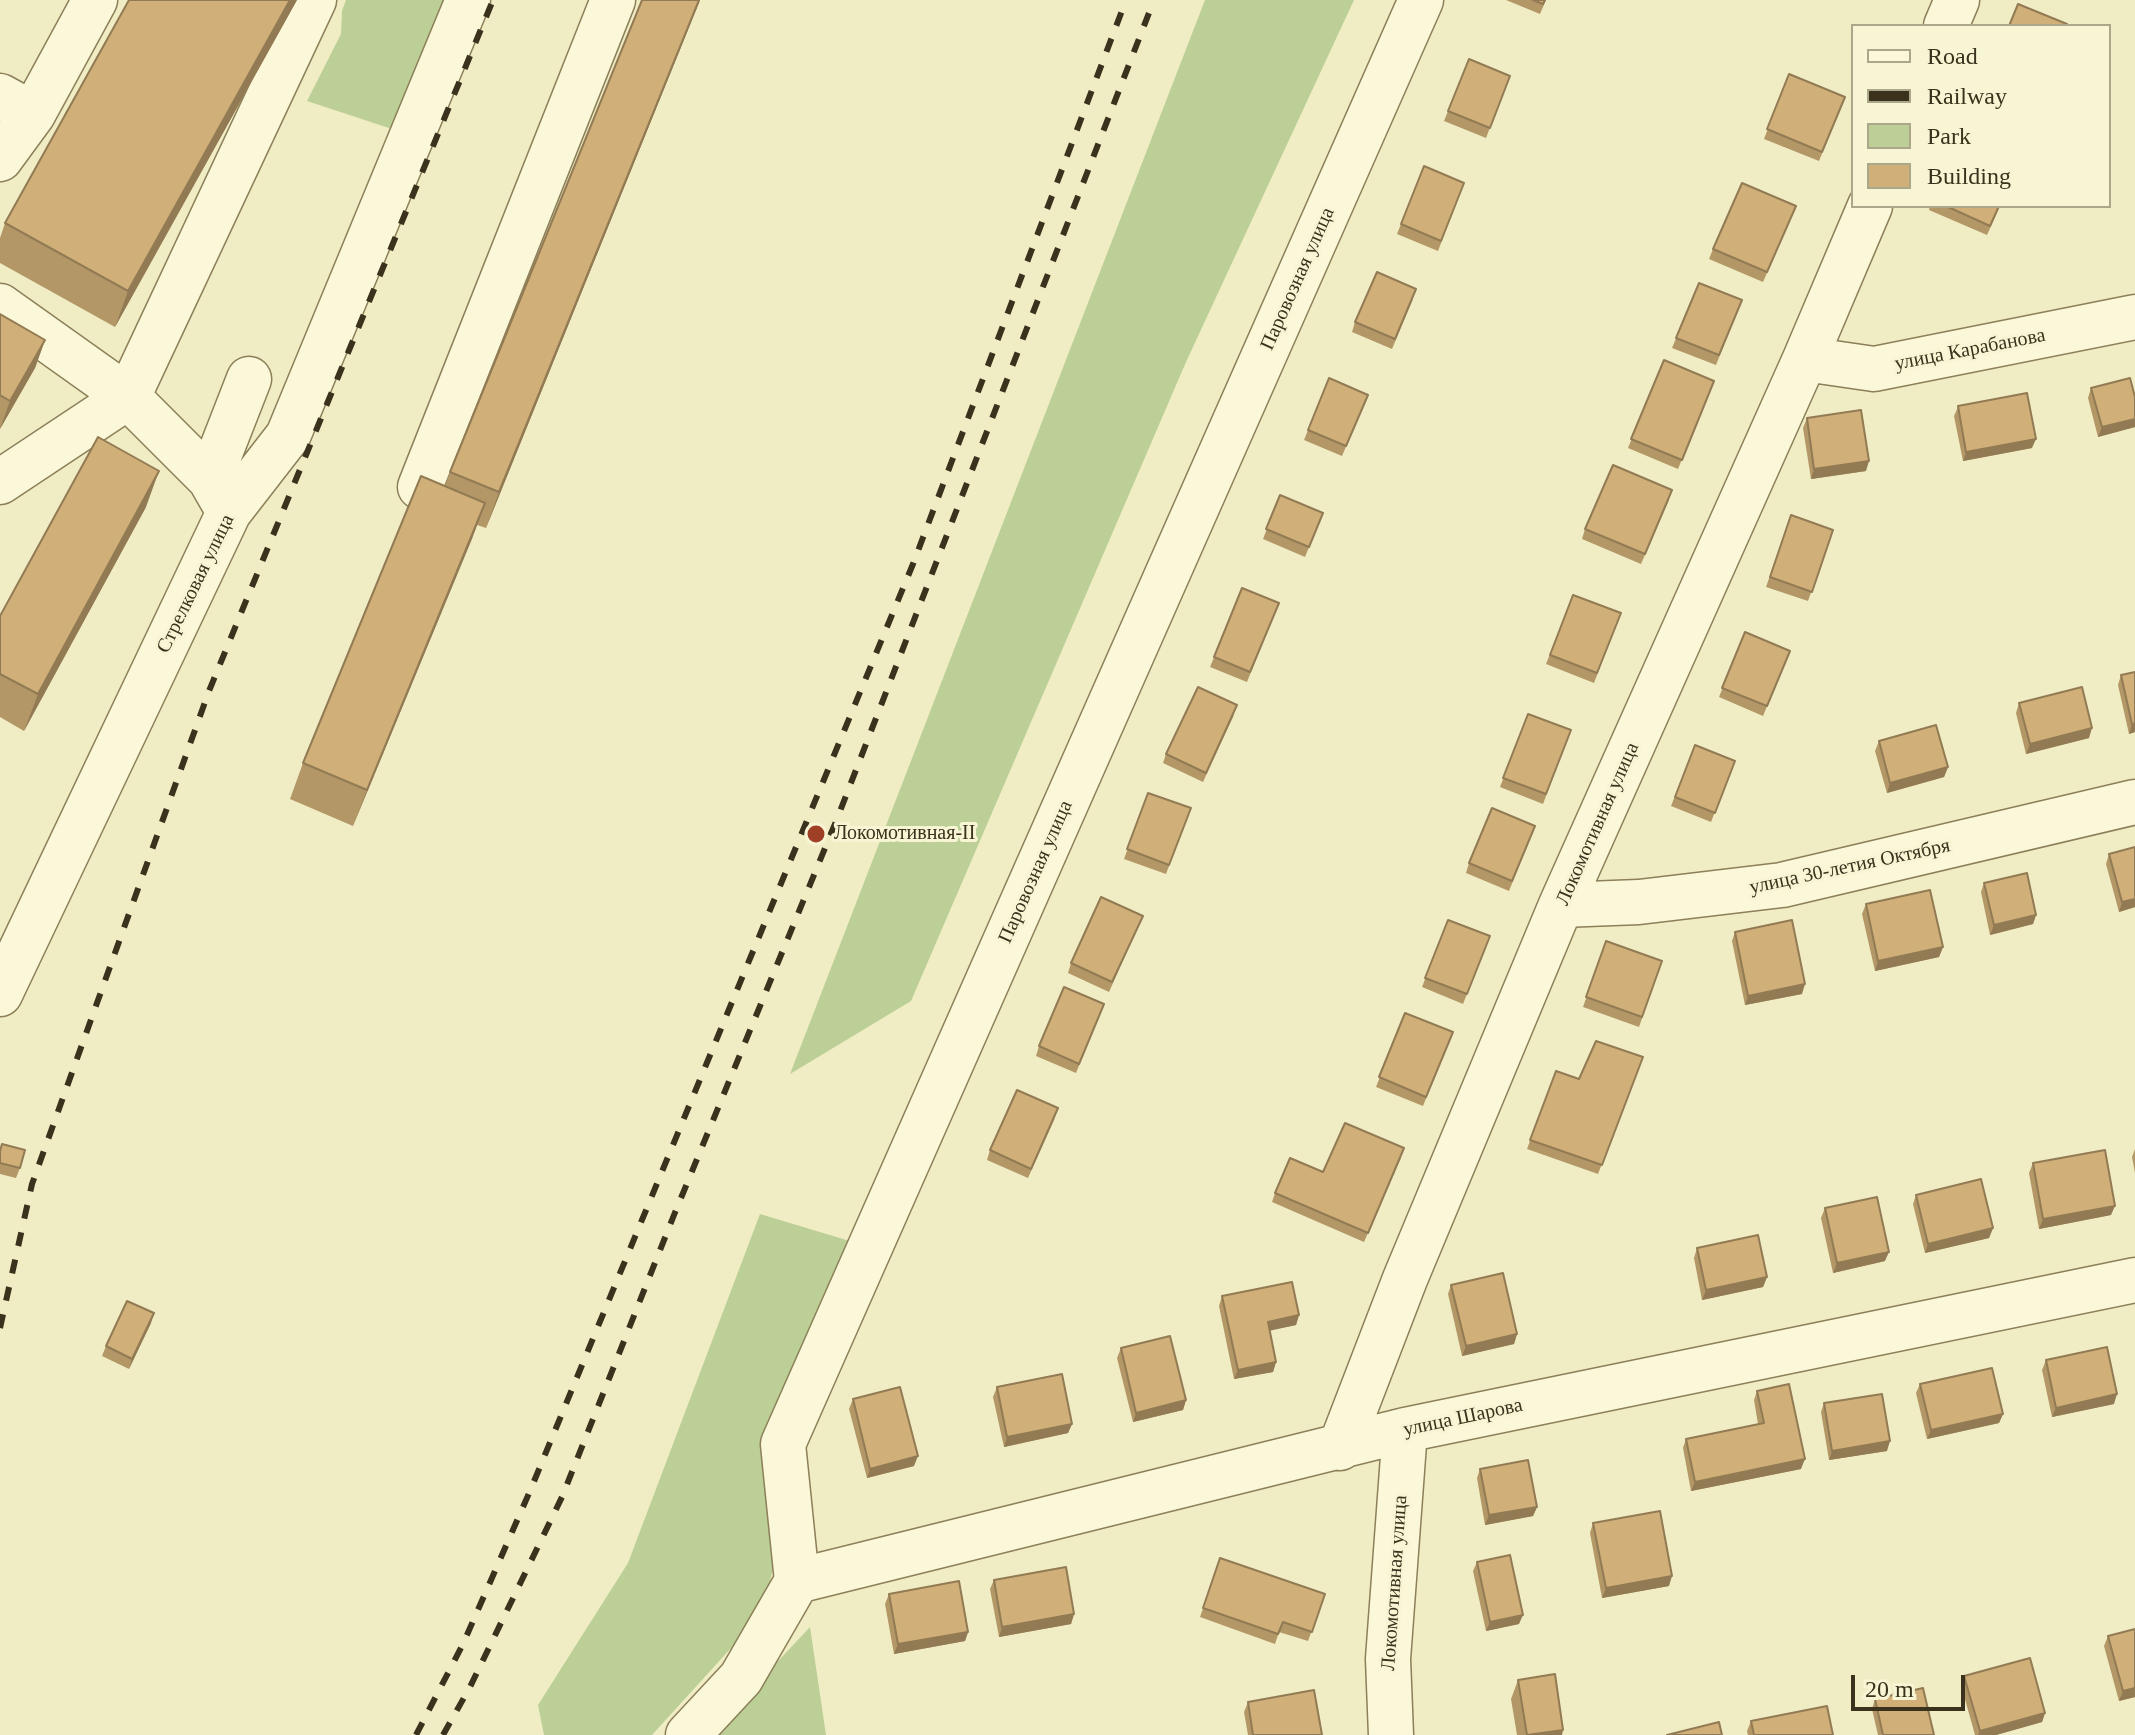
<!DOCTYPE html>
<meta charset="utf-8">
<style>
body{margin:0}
#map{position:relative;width:2135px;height:1735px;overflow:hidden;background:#f0edc4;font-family:"Times New Roman",serif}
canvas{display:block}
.legend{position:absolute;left:1851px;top:24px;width:260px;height:184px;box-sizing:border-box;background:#f7f5d4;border:2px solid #aca78b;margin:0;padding:10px 14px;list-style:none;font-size:24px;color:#3b321e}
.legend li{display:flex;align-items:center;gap:16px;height:40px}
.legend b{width:40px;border:2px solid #aca78b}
.scale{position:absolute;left:1851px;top:1675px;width:114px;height:36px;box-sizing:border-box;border:4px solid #3b321e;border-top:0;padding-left:10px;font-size:24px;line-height:28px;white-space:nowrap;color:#3b321e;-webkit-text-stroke:6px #f7f5d4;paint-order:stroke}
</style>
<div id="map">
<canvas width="2135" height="1735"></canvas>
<ul class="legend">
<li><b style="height:10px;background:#faf8d8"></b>Road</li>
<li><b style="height:10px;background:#3b321e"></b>Railway</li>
<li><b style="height:22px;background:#bccf97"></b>Park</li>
<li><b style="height:22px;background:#d0b078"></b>Building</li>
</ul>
<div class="scale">20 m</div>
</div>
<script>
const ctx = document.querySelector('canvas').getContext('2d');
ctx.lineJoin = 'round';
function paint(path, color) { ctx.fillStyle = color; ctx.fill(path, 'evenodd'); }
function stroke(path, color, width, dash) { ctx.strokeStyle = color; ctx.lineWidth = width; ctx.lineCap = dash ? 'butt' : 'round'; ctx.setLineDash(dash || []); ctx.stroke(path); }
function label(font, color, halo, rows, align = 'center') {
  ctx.font = font + ' "Times New Roman",serif'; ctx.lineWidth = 6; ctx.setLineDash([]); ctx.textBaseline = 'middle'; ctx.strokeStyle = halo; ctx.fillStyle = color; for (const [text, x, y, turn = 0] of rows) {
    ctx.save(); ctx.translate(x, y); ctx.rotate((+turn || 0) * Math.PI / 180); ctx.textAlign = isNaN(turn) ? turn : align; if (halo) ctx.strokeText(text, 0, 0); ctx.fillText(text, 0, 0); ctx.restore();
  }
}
const green = new Path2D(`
 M346,0h101l-49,131 -91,-30 34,-67 1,-23z
 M1205,0h149l-168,362 -275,639 -121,73z
 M760,1214l93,28 -91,372 -110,121h-108l-6,-30 90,-142z
 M810,1627l16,108h-117z`);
const minor = new Path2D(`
 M1946,26l11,-26
 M0,96l33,18
 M0,159l33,-45 62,-114
 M0,306l128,91 82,82 19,33
 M1805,359l69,10 261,-52
 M210,479l39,-100
 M0,482l128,-85 186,-397
 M420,487l193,-487
 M1561,905l78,-3 143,-17 353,-83
 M0,994l229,-482 59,-76 180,-436
 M1340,1448l65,-169 156,-374 244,-546 65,-153
 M797,1581l608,-151 730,-150
 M688,1735l53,-57 56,-97 -14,-137 638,-1444
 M1391,1735l-3,-76 17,-229`);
const rail = new Path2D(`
 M0,1328l32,-144 177,-493 284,-691
 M416,1735l47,-91 67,-153 383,-927 213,-564
 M443,1735l27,-48 92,-190 112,-282 163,-396 317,-819`);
const wall = new Path2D(`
 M297,0l-182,327 -115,-64v-25l5,-15z
 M700,0l-214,528 -9,-3 -124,301 -63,-27 13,-36 142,-277 5,-14z
 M1506,0h40l-6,14z
 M1469,59l41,17 -24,62 -42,-17z
 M1789,74l56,23 -26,64 -55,-22z
 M1424,166l40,17 -26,68 -41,-17z
 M1930,206h70l-13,29 -58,-25z
 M1792,216l-29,66 -54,-23 4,-10z
 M1699,283l43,17 -26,65 -44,-17z
 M1413,299l-21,50 -40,-17 3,-10z
 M0,314l45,26 -10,28 -35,61z
 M1664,360l50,21 -36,88 -50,-21z
 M1329,378l35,26 -22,52 -38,-16z
 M2091,388l44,9v30l-37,10 -10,-39z
 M1958,407l74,41 -69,13 -9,-45z
 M1807,418l59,53 -55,8 -8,-51z
 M1280,495l43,18 -18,44 -42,-18z
 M1669,500l-28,64 -59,-25 3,-10z
 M146,507l-122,224 -24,-14v-101z
 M1791,515l42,15 -25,71 -42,-14z
 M1242,588l37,15 -32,79 -37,-15z
 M1573,595l48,18 -27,70 -48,-19z
 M1745,632l45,19 -27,65 -44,-19z
 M2135,672v60l-6,2 -11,-49 3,-10z
 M2019,703l70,35 -63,16 -10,-41z
 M1528,714l43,16 -28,74 -43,-17z
 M1234,715l-31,67 -40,-19 3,-9z
 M1879,741l69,26 -4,10 -57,16 -12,-42z
 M1695,745l40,16 -24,61 -40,-16z
 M1148,793l43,15 -25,66 -42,-15z
 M1535,826l-26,65 -43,-18 3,-10z
 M2135,847v60l-16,5 -13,-48 3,-10z
 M1984,883l52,32 -3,9 -43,11 -9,-43z
 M1866,904l77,43 -4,10 -64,14 -13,-57z
 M1143,916l-34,76 -41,-19 3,-10z
 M1448,920l42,16 -27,68 -41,-17z
 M1735,932l67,62 -57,11 -13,-64z
 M1606,941l56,20 -23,66 -56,-20z
 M1104,1004l-28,69 -40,-17 3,-10z
 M1405,1013l48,19 -30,74 -47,-19z
 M1643,1057l-45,117 -71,-25 29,-78 23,8z
 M1055,1118l-27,60 -41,-18 3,-10z
 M2135,1149v24l-3,-16z
 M0,1150l20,18 -4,10 -16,-4z
 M1401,1158l-37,84 -92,-40 3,-9 48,-21z
 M2033,1163l78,52 -72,14 -10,-56z
 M1916,1195l77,33 -4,10 -64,15 -12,-49z
 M1825,1208l60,53 -52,12 -12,-55z
 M1697,1248l70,29 -4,10 -61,13 -8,-42z
 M1451,1285l66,49 -3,10 -52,12 -14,-62z
 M1222,1296l77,19 -3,10 -26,5 6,32 -3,10 -39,7 -15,-73z
 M151,1323l-22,46 -27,-13 4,-10z
 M1121,1348l65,52 -3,10 -50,12 -16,-64z
 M2046,1360l68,44 -62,13 -10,-47z
 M1920,1384l83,30 -4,9 -72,16 -11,-46z
 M997,1387l75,37 -4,9 -64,14 -11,-50z
 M1757,1391l44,78 -110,22 -8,-43 3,-9 72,-15 -4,-24z
 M853,1399l61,67 -47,12 -18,-69z
 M1824,1403l63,48 -58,9 -8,-48z
 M1480,1469l57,38 -4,9 -48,9 -8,-47z
 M1593,1523l76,63 -67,12 -12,-65z
 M1220,1558l105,36 -17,47 -29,-9 -4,12 -75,-27z
 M1477,1562l42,62 -33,7 -13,-60z
 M994,1580l80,34 -3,10 -72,13 -9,-48z
 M889,1594l79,38 -3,9 -71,13 -9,-50z
 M2108,1636l27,61 -16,4 -15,-55z
 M1964,1676l81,37 -3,9 -46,13h-21l-14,-50z
 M1518,1680l44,55h-45l-6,-36z
 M1875,1699l59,36h-56l-6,-26z
 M1248,1702l74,33h-74l-4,-23z
 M1751,1721l82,14h-85l-1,-4z`);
const shadedWall = new Path2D(`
 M290,0h7l-182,327 13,-36z
 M699,0h1l-214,528 13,-36z
 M45,340l-10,28 -35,61 10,-28z
 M2135,419v8l-37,10 4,-10z
 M2036,439l-4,9 -69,13 3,-9z
 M1869,461l-3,10 -55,8 3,-10z
 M159,471l-13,36 -122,224 14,-37z
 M485,503l-13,36 -119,287 14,-36z
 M2132,724h3v8l-6,2z
 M2092,728l-3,10 -63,16 4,-10z
 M1948,767l-4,10 -57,16 3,-10z
 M2135,899v8l-16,5 3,-10z
 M2036,915l-3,9 -43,11 4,-10z
 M1943,947l-4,10 -64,14 3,-10z
 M1805,984l-3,10 -57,11 3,-9z
 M2115,1206l-4,9 -72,14 4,-10z
 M1993,1228l-4,10 -64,15 3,-9z
 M1889,1252l-4,9 -52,12 4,-10z
 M1767,1277l-4,10 -61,13 4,-10z
 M154,1313l-3,10 -22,46 3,-10z
 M1299,1315l-3,10 -32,7 4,-10z
 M1517,1334l-3,10 -52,12 4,-10z
 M1276,1362l-3,10 -39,7 4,-9z
 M2117,1394l-3,10 -62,13 4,-9z
 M1186,1400l-3,10 -50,12 3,-9z
 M2003,1414l-4,9 -72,16 4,-9z
 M1072,1424l-4,9 -64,14 3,-10z
 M1890,1441l-3,10 -58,9 3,-9z
 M918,1456l-4,10 -47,12 3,-9z
 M1805,1459l-4,10 -110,22 4,-9z
 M1537,1507l-4,9 -48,9 4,-10z
 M1672,1576l-3,10 -67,12 4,-10z
 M1074,1614l-3,10 -72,13 3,-10z
 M1523,1615l-4,9 -33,7 4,-9z
 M968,1632l-3,9 -71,13 4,-10z
 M2135,1688v9l-16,4 4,-10z
 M2045,1713l-3,9 -46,13h-18l2,-4z
 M1563,1730l-1,5h-32z`);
const building = new Path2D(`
 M129,0h161l-162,291 -123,-68z
 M642,0h57l-200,492 -49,-20z
 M1533,0h12l-2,4z
 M2018,4l49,20 -1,2h-57z
 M1469,59l41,17 -20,52 -42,-17z
 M1789,74l56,23 -23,55 -55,-23z
 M1424,166l40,17 -23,58 -40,-17z
 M1742,183l54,23 -29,66 -54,-23z
 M1946,206h53l-9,20z
 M1377,272l39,17 -21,50 -40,-17z
 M1699,283l43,17 -23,55 -43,-17z
 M0,314l45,26 -35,61 -10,-6z
 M1664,360l50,21 -32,79 -51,-21z
 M1329,378l39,17 -22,51 -38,-16z
 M2130,378l5,19v22l-33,8 -11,-39z
 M2027,393l9,46 -70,13 -8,-46z
 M1861,410l8,51 -55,8 -7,-51z
 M98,437l61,34 -121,223 -38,-20v-58z
 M1613,465l59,25 -27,64 -60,-25z
 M421,476l64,27 -118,287 -64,-27z
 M1280,495l43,18 -14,34 -43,-18z
 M1791,515l42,15 -21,62 -42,-15z
 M1242,588l37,15 -29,69 -36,-15z
 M1573,595l48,18 -24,60 -47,-18z
 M1745,632l45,19 -23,55 -45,-18z
 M2135,672v52h-3l-11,-49z
 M1198,687l39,18 -31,68 -40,-19z
 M2082,687l10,41 -62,16 -11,-41z
 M1528,714l43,16 -25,64 -43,-16z
 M1936,725l12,42 -58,16 -11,-42z
 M1695,745l40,16 -20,52 -40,-16z
 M1148,793l43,15 -22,57 -42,-16z
 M1492,808l43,18 -23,55 -43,-18z
 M2135,847v52l-13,3 -13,-48z
 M2027,873l9,42 -42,10 -10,-42z
 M1930,890l13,57 -65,14 -12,-57z
 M1101,897l42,19 -31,66 -41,-19z
 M1448,920l42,16 -23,58 -42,-16z
 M1792,920l13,64 -57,12 -13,-64z
 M1606,941l56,20 -20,56 -56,-20z
 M1064,987l40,17 -25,60 -40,-18z
 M1405,1013l48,19 -27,65 -47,-20z
 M1596,1041l47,16 -41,108 -72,-25 26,-69 23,8z
 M1017,1090l41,18 -27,61 -41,-19z
 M1345,1123l59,25 -36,85 -93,-40 15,-35 33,14z
 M2,1144l23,6 -5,18 -20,-5v-12z
 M2105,1150l10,56 -72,13 -10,-56z
 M1981,1179l12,49 -65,16 -12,-49z
 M1877,1197l12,55 -52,11 -12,-55z
 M1758,1235l9,42 -61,13 -9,-42z
 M1503,1273l14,61 -51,12 -15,-61z
 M1292,1282l7,33 -31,7 8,40 -38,8 -16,-74z
 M127,1301l27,12 -22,46 -26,-13z
 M1170,1336l16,64 -50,13 -15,-65z
 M2107,1347l10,47 -61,14 -10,-48z
 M1992,1368l11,46 -72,16 -11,-46z
 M1062,1374l10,50 -65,13 -10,-50z
 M1789,1384l16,75 -110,23 -9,-43 78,-16 -7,-32z
 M900,1387l18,69 -48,13 -17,-70z
 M1882,1394l8,47 -58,10 -8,-48z
 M1528,1460l9,47 -48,8 -9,-46z
 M1660,1511l12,65 -66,12 -13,-65z
 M1510,1555l13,60 -33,7 -13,-60z
 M1220,1558l105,36 -13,38 -29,-10 -5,12 -75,-26z
 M1066,1567l8,47 -72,13 -8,-47z
 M959,1581l9,51 -70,12 -9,-50z
 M2135,1629v59l-12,3 -15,-55z
 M2030,1658l15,55 -65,18 -16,-55z
 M1555,1674l8,56 -36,5 -9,-55z
 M1923,1688l11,47h-51l-8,-36z
 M1314,1690l8,45h-69l-5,-33z
 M1827,1706l6,29h-79l-3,-14z
 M1719,1722l3,13h-55z`);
const markers = [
 [816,834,10,"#9e3f26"]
];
const streetNames = [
 ["Паровозная улица",1298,279,-66],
 ["улица Карабанова",1970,350,-11],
 ["Стрелковая улица",196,584,-64],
 ["Локомотивная улица",1598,824,-66],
 ["улица 30-летия Октября",1850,867,-12],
 ["Паровозная улица",1036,872,-66],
 ["улица Шарова",1463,1418,-12],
 ["Локомотивная улица",1395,1583,-86]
];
const poiNames = [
 ["Локомотивная-II",834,834]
];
paint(green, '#bccf97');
stroke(minor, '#8c7f59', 47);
stroke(minor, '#faf8d8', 44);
stroke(rail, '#3b321e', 6, [14, 14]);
paint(wall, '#b39767');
paint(shadedWall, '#927b54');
paint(building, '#d0b078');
stroke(building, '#927b54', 2);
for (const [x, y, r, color] of markers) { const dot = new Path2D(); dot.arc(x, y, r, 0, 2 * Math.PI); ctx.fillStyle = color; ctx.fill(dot); stroke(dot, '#f7f5d4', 3); }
label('20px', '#3b321e', '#f7f5d4', streetNames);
label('20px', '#3b321e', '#f7f5d4', poiNames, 'left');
</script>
